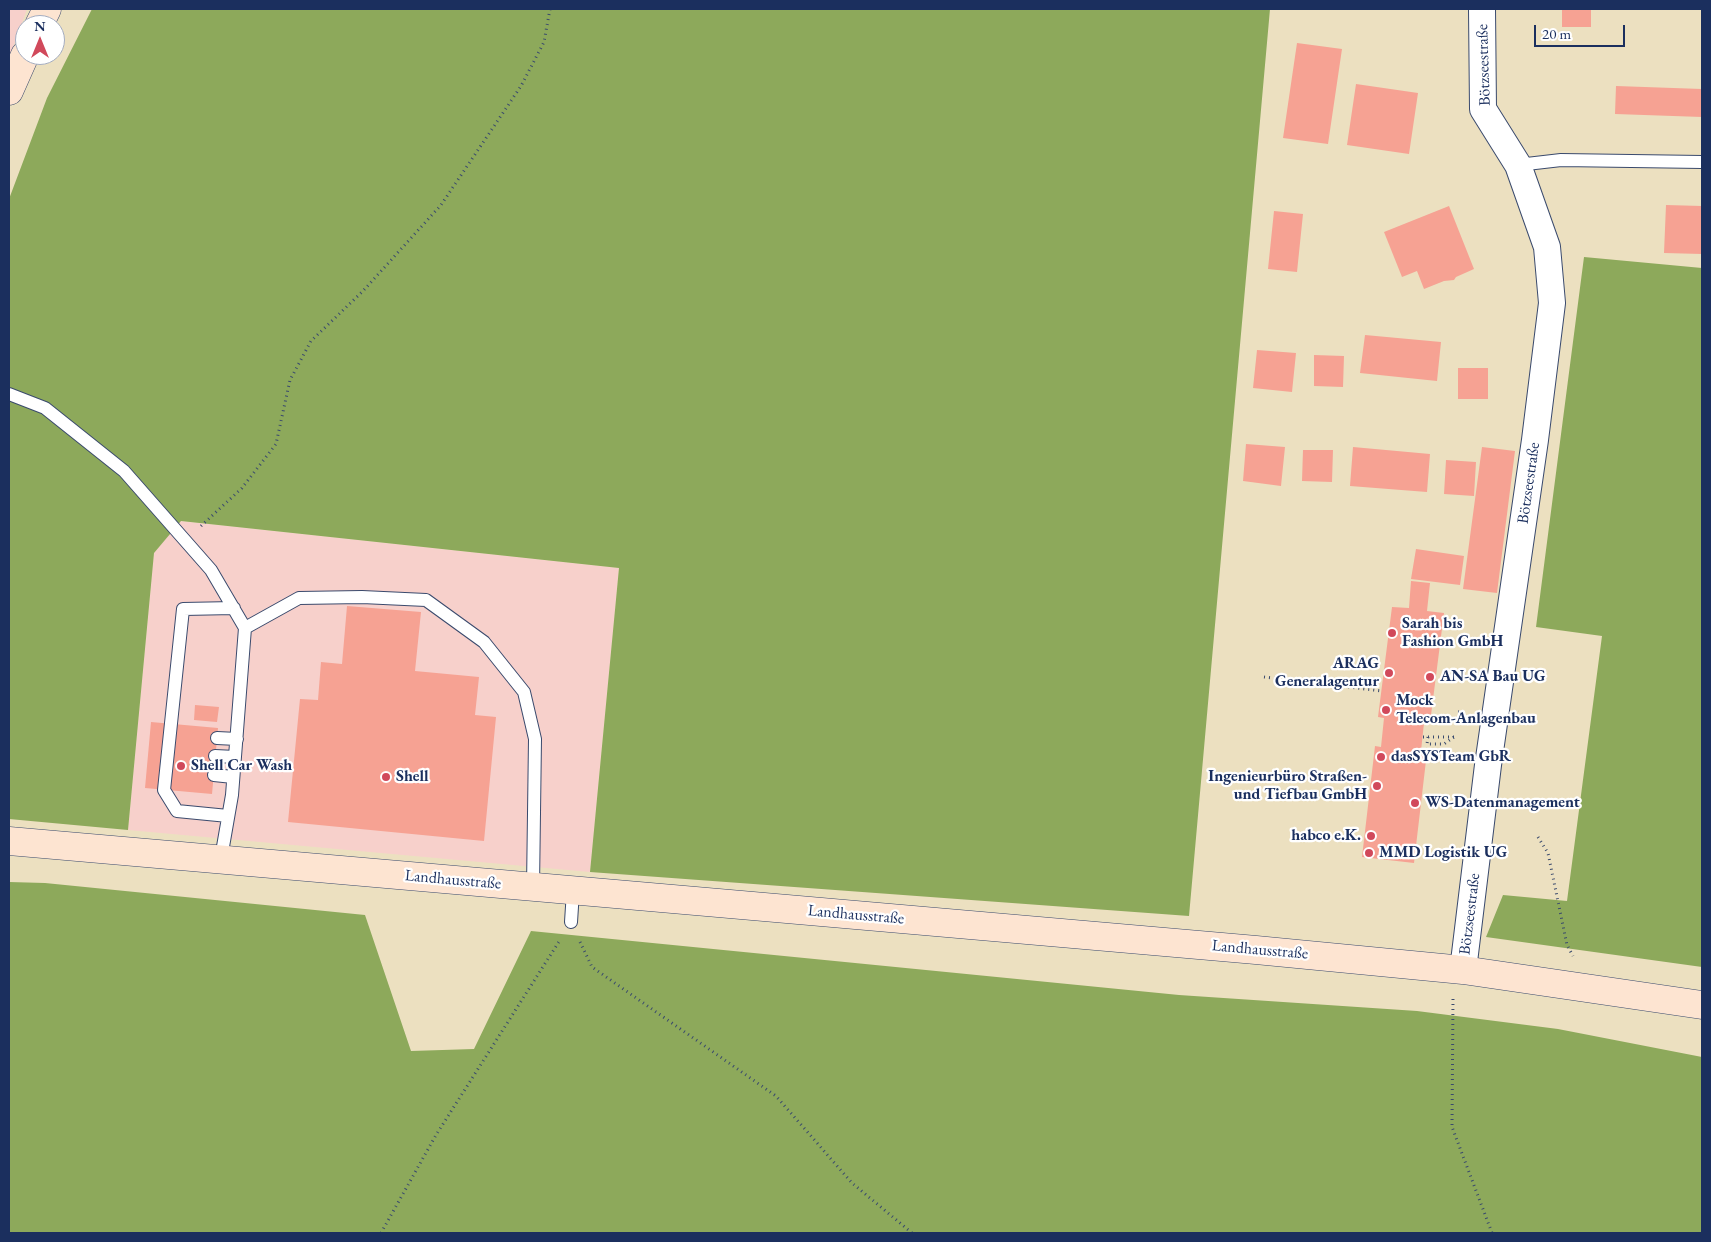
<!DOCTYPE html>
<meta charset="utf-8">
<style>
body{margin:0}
#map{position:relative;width:1711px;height:1242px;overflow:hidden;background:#ece0c0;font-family:"EB Garamond",serif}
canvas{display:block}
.frame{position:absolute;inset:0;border:10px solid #1b2f5e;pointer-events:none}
.north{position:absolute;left:15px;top:15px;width:50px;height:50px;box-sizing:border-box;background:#fff;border:1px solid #a4acbf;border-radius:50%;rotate:0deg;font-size:14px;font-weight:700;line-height:20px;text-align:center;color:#1b2f5e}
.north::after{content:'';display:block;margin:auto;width:18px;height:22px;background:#d1495b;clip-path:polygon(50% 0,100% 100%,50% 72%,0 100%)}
.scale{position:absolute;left:1534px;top:25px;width:91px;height:22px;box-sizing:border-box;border:2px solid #1b2f5e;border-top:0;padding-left:6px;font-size:15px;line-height:18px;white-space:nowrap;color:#1b2f5e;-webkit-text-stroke:4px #fff;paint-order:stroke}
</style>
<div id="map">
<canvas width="1711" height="1242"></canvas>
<div class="frame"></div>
<div class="north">N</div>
<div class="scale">20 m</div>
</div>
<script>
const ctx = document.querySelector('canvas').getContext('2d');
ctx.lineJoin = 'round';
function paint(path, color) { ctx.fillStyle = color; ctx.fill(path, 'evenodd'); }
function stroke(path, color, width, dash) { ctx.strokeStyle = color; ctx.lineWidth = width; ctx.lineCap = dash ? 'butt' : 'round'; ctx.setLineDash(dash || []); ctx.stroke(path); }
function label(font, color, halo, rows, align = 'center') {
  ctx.font = font + ' "EB Garamond",serif'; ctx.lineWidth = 4.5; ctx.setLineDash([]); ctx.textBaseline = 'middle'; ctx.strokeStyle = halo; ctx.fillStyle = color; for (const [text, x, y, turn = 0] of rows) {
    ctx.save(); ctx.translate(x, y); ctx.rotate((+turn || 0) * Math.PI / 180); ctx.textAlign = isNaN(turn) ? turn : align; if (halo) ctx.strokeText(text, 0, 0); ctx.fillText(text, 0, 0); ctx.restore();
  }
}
const built = new Path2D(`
 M9,9h18l-18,50z
 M180,521l439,47 -29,304 -462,-42 26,-277z`);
const forest = new Path2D(`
 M92,9h1178l-81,907 -599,-44 29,-304 -438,-47 -27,32 -26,277 -119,-11v-620l38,-101z
 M1584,257l118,11v699l-216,-30 17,-42 64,6 35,-265 -66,-9z
 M9,882l36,1 320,32 46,136 63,-2 57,-118 648,64 238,16 141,18 144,28v176h-1693z`);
const building = new Path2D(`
 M1562,9h29v18h-29z
 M1297,43l45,6 -14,95 -45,-6z
 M1356,84l62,9 -9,61 -62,-9z
 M1616,86l86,3v28l-87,-3z
 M1666,205l36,1v48l-38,-1z
 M1449,206l25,63 -18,8 -2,3 -10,1 -20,8 -7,-18 -15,6 -18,-45z
 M1274,211l29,3 -6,58 -29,-3z
 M1365,335l76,7 -4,39 -77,-8z
 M1257,350l39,3 -4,39 -39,-4z
 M1314,355l30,1 -1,31 -29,-1z
 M1458,368h30v31h-30z
 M1246,444l39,3 -4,39 -38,-5z
 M1353,447l77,7 -3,38 -77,-6z
 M1482,447l33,4 -18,142 -34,-4z
 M1303,450h30l-1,32 -30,-1z
 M1446,460l30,2 -2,34 -30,-2z
 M1416,549l48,7 -4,29 -49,-6z
 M1411,581l19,2 -3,28 17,2 -14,110h-6l-3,28 6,1 -13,111 -52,-6 13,-111 6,1 3,-29 -6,-1 14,-110 17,1z
 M347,606l74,6 -6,59 64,6 -4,38 21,2 -12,124 -196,-19 12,-123 18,1 3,-38 21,2z
 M195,705l24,2 -2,15 -23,-2z
 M151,722l67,6 -6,66 -67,-6z`);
const path = new Path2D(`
 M201,526l41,-38 34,-44 14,-64 21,-39 52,-50 78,-86 80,-119 23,-44 6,-33
 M1264,677l118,14
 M1458,712h9
 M1423,737h31
 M1428,737l-1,7h17l10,-7
 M1538,837l10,16 19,92 6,11
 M580,942l12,25 184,129 76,87 60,50
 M1453,999l-1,128 40,106
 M381,1233l55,-98 124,-195`);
const lane = new Path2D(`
 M1518,165l43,-5 141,2
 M9,394l36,14 79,63 87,99 34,58 -13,167 -11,63
 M245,628l54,-30 63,-1 64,3 58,42 40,50 11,47 -2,148
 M217,738l20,1
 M215,756l20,1
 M214,775l19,2
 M228,816l-51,-5 -13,-21 19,-181 51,-1
 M571,922l2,-31`);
const street = new Path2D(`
 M1463,970l25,-205 47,-325 17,-137 -5,-56 -29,-82 -35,-56 -1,-100`);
const secondary = new Path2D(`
 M39,25l8,-16
 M9,91l16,-36
 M9,841l1247,109 207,20 239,35`);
const markers = [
 [1392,633,5,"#d1495b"],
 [1389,673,5,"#d1495b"],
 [1430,677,5,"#d1495b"],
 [1386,710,5,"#d1495b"],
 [1381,757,5,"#d1495b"],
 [181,766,5,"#d1495b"],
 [386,777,5,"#d1495b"],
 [1377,786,5,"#d1495b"],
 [1415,803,5,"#d1495b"],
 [1371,836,5,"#d1495b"],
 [1369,853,5,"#d1495b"]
];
const streetNames = [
 ["Bötzseestraße",1484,65,-92],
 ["Bötzseestraße",1529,483,-82],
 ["Landhausstraße",453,880,5],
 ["Bötzseestraße",1470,914,-83],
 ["Landhausstraße",856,915,5],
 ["Landhausstraße",1260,950,5]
];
const poiNames = [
 ["Sarah bis",1402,624],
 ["Fashion GmbH",1402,642],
 ["ARAG",1379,664,"right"],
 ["Generalagentur",1379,682,"right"],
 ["AN-SA Bau UG",1440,677],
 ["Mock",1396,701],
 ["Telecom-Anlagenbau",1396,719],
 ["dasSYSTeam GbR",1391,757],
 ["Shell Car Wash",191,766],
 ["Shell",396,777],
 ["Ingenieurbüro Straßen-",1367,777,"right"],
 ["und Tiefbau GmbH",1367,795,"right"],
 ["WS-Datenmanagement",1425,803],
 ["habco e.K.",1361,836,"right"],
 ["MMD Logistik UG",1379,853]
];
paint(built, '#f7d0cb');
paint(forest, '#8da95b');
paint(building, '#f6a293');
stroke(lane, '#3a4a6d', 14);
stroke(street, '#3a4a6d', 28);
stroke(secondary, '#3a4a6d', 29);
stroke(path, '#3a4a6d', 3, [1, 4]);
stroke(lane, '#fff', 12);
stroke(street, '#fff', 26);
stroke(secondary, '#fde4d1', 28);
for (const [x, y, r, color] of markers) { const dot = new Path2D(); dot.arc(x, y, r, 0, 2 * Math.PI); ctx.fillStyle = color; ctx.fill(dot); stroke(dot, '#fff', 2); }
label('16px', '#1b2f5e', '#fff', streetNames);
label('bold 16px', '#1b2f5e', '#fff', poiNames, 'left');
</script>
